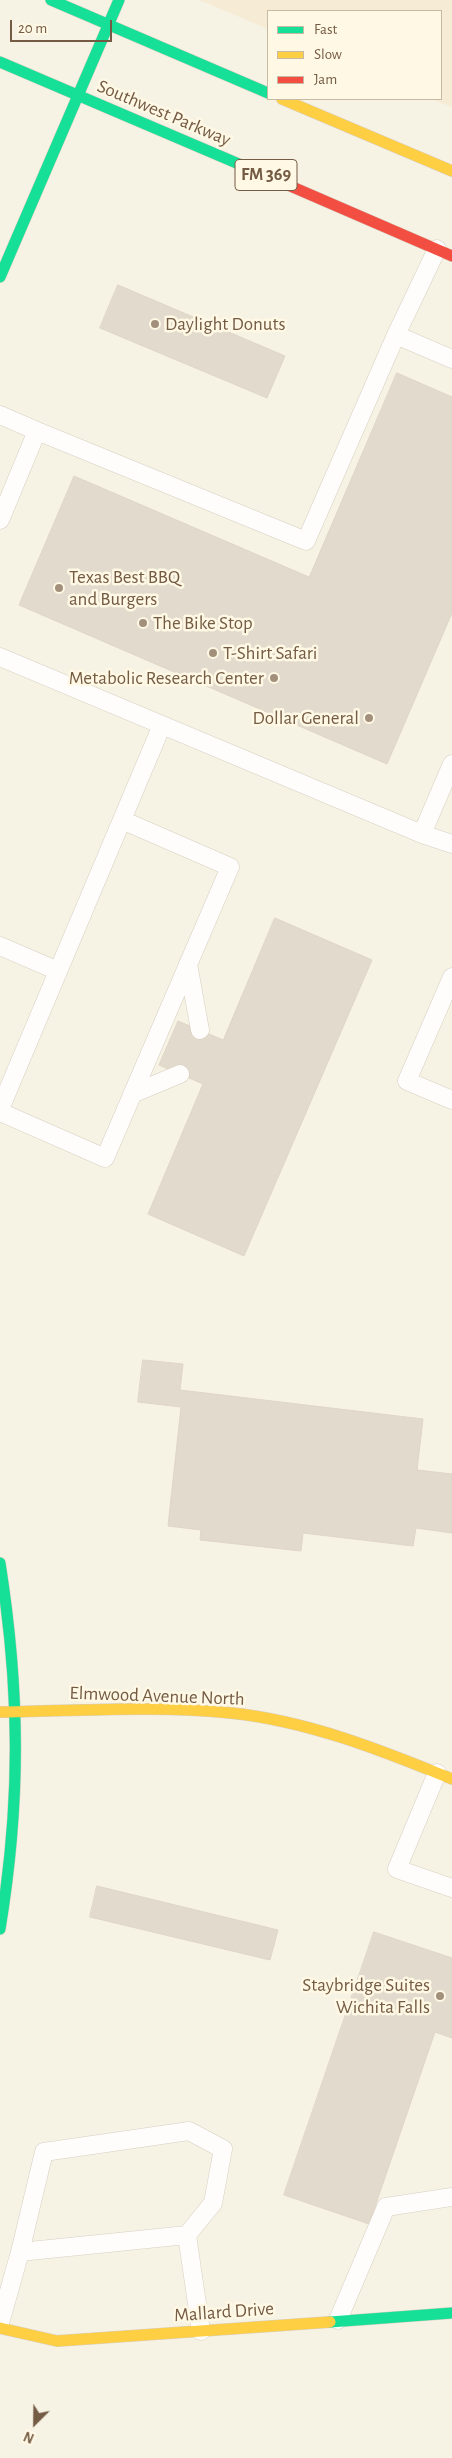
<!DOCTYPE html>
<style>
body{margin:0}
#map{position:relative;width:452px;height:2458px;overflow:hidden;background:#f6f2e4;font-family:"Alegreya Sans",sans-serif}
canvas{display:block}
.legend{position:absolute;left:267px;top:10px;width:175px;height:90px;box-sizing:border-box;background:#fff8e4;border:1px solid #c7b9a4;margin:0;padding:6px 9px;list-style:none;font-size:15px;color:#745b44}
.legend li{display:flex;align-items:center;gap:10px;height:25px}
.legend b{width:25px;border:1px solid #c7b9a4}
.north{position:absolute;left:10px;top:2398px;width:50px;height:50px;-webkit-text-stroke:4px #fff8e4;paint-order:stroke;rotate:203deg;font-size:14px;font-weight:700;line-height:20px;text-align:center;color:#745b44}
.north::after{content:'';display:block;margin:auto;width:18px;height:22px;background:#745b44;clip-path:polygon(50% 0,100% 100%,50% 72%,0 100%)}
.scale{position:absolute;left:10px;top:20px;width:102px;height:22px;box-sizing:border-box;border:2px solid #745b44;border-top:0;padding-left:6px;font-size:15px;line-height:18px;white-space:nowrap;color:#745b44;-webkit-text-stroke:4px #fff8e4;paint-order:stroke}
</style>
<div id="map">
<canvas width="452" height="2458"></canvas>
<ul class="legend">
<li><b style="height:6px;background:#16e098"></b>Fast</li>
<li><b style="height:6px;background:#ffcf43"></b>Slow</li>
<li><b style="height:6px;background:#f24e42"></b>Jam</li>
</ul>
<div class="north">N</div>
<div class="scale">20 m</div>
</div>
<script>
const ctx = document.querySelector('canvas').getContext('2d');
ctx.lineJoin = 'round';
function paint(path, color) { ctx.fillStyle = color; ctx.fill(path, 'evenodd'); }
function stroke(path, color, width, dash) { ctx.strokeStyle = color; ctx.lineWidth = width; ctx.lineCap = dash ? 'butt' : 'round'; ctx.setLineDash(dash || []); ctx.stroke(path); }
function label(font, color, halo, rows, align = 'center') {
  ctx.font = font + ' "Alegreya Sans",sans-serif'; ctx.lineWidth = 5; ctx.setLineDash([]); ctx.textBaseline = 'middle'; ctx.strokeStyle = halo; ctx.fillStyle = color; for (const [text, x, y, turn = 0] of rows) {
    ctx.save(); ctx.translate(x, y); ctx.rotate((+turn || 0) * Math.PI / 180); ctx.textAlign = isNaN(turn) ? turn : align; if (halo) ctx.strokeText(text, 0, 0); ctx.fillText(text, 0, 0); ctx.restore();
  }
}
const residential = new Path2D(`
 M199,0h253v107l-21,-8h10v-88h-173v18z`);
const building = new Path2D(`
 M118,285l167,71 -18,42 -167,-70z
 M397,373l55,24v216l-65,151 -368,-159 55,-129 235,101z
 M275,918l97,42 -128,296 -96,-42 55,-130 -44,-19 19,-44 45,19z
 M143,1360l40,4 -3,26 243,29 -6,51 35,4v59l-36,-5 -3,18 -110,-13 -2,18 -101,-11 1,-10 -33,-4 13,-119 -43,-5z
 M97,1886l181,44 -8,30 -180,-43z
 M374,1932l78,26v80l-17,-6 -66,192 -85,-29z`);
const lane = new Path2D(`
 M396,335l56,24
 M0,415l37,16 -37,89
 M37,431l269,110 90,-206 41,-86
 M0,657l422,177
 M452,764l-30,70 30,10
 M0,946l58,25
 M188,964l12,66
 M452,977l-45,104 45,19
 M132,1094l48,-20
 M0,1109l162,-384
 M0,1112l105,46 125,-291 -108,-47
 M437,1773l-40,96 55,19
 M20,2252l24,-100 145,-21 34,18 -10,54 -26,32
 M338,2320l48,-113 66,-10
 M0,2323l20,-71 167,-17 14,96`);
const fast = new Path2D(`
 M51,0l217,93
 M0,62l281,120
 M0,277l119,-277
 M0,1563c20,127 21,239 0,366
 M330,2322l122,-9`);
const slow = new Path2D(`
 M282,99l170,72
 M0,1712c76,-1 155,-7 231,1 77,8 150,37 221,66
 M0,2328l57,13 273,-19`);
const jam = new Path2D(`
 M281,182l171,74`);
const markers = [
 [155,324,5,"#a2907c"],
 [59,588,5,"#a2907c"],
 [143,623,5,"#a2907c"],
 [213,653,5,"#a2907c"],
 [274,678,5,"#a2907c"],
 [369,718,5,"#a2907c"],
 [440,1996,5,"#a2907c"]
];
const shields = [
 [266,175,62]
];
const shieldNames = [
 ["FM 369",266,175]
];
const streetNames = [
 ["Southwest Parkway",164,113,23],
 ["Elmwood Avenue North",157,1696,2],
 ["Mallard Drive",224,2312,-4]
];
const poiNames = [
 ["Daylight Donuts",165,324],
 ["Texas Best BBQ",69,577],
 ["and Burgers",69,599],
 ["The Bike Stop",153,623],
 ["T-Shirt Safari",223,653],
 ["Metabolic Research Center",264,678,"right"],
 ["Dollar General",359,718,"right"],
 ["Staybridge Suites",430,1985,"right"],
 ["Wichita Falls",430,2007,"right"]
];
paint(residential, '#f6ecd6');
paint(building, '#e2dacc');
stroke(building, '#dfd5c6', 1);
stroke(lane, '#d7cfc2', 19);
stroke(fast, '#d6cdc1', 12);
stroke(slow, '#d6cdc1', 12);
stroke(jam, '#d6cdc1', 12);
stroke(lane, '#fefdfb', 18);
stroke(fast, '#16e098', 11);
stroke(slow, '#ffcf43', 11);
stroke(jam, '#f24e42', 11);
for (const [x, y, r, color] of markers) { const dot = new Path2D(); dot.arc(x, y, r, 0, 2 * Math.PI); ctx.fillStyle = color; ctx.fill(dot); stroke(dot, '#fff8e4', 2); }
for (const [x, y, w] of shields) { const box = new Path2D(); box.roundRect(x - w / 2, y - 15.5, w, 31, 4); ctx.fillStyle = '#fff8e4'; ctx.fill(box); stroke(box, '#745b44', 1); }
label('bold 18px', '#745b44', null, shieldNames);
label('19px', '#745b44', '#fff8e4', streetNames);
label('19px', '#745b44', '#fff8e4', poiNames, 'left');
</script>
